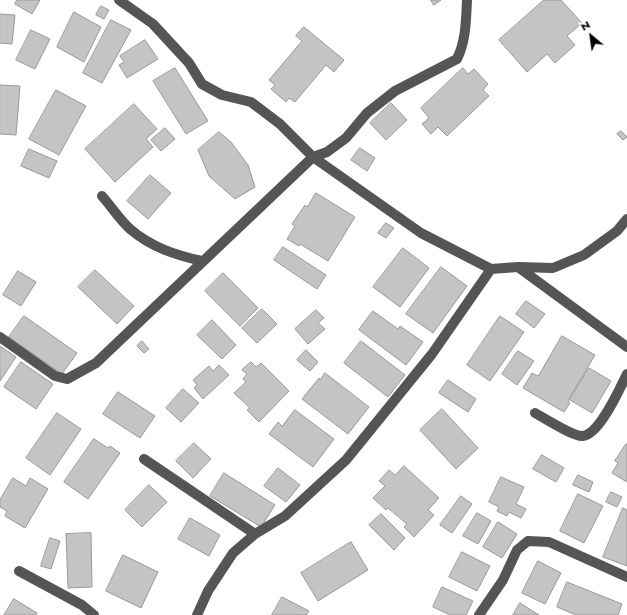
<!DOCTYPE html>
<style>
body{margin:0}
#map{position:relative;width:627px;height:615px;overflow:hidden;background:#fff;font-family:Jost,sans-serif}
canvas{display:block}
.north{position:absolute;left:571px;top:16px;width:40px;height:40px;-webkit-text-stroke:3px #fff;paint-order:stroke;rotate:331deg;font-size:11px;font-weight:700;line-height:16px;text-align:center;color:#000}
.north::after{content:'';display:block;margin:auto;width:14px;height:18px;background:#000;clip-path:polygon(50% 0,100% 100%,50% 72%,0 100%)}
</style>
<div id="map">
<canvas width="627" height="615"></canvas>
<div class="north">N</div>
</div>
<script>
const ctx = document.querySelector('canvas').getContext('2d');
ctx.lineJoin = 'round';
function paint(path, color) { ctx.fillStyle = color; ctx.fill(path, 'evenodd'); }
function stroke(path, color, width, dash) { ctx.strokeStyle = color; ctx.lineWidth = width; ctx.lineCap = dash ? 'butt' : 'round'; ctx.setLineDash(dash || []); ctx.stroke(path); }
const building = new Path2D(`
 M17,0h23l-8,14 -17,-10z
 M431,0h10l-7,5z
 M544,0h17l21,23 -15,13 8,9 -20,18 -8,-9 -20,18 -28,-32z
 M101,6l8,4 -5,9 -8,-4z
 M74,12l27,15 -17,35 -27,-15z
 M0,14l15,1 -3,29 -12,-1z
 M111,20l20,10 -29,53 -19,-10z
 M304,27l40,33 -10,12 -8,-7 -31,37 -6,-4 -3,4 -15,-13 4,-4 -6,-5 33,-39 -6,-5z
 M31,30l19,9 -15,30 -19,-9z
 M145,40l13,19 -31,19 -8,-13 5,-3 -4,-6z
 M175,68l33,53 -22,13 -33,-53z
 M463,68l5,6 6,-5 14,15 -5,6 6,6 -42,40 -9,-9 -7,7 -9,-10 7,-6 -8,-10z
 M0,85l20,1 -4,49 -16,-1z
 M56,90l30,16 -27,49 -30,-16z
 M391,103l16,17 -21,20 -16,-17z
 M134,104l23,25 -11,10 7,8 -38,35 -30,-33z
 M165,128l10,11 -14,12 -10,-11z
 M621,131l6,6 -4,3 -6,-6z
 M219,132l12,10 17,23 7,22 -20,12 -26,-23 -11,-26z
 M360,148l15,10 -8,13 -16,-11z
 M29,149l28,12 -8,17 -28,-12z
 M150,175l21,18 -23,26 -21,-18z
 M316,193l39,24 -27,44 -28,-17 -1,2 -12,-7 8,-13 -3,-2 13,-19 2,2z
 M386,223l8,5 -8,10 -8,-5z
 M283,247l43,28 -9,14 -43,-29z
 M403,248l26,20 -29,39 -27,-20z
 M441,267l26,19 -34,47 -27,-19z
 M95,270l39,36 -17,18 -39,-37z
 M18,271l18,11 -15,24 -18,-11z
 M223,273l35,35 -18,18 -35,-35z
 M526,301l19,13 -11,14 -18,-14z
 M262,309l15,15 -20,19 -15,-15z
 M316,310l8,8 -6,5 7,6 -17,15 -13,-15z
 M373,311l25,18 2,-3 23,16 -17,23 -47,-35z
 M24,316l53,37 -15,21 -53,-37z
 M500,316l24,16 -34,49 -23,-16z
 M212,320l24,25 -14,14 -25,-24z
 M562,336l33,19 -27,46 2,2 -6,9 -41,-24 9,-15 6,3z
 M142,341l7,8 -5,4 -7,-7z
 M361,341l44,34 -17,22 -44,-34z
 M0,346l16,11 -16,24z
 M306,350l12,12 -8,9 -13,-11z
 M518,351l16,10 -17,24 -15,-11z
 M21,362l32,22 -17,25 -32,-22z
 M251,362l5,5 5,-4 28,28 -30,31 -12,-12 3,-2 -16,-15 12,-11 -3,-3 4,-5 -5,-4z
 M219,365l10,10 -26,24 -9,-11 3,-3 -4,-5 16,-14 4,5z
 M589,368l22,13 -19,32 -22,-13z
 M325,373l44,34 -21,27 -46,-35 17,-21 1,2z
 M448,380l28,19 -8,13 -29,-19z
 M183,389l16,14 -18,19 -15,-14z
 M118,392l37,24 -15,22 -37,-24z
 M442,409l36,39 -22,21 -36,-39z
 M295,410l39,29 -21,28 -44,-33 9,-12 4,4z
 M57,413l24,16 -31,46 -24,-17z
 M94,439l14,9 2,-2 10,7 -32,46 -24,-17z
 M194,443l17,16 -18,19 -17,-17z
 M626,444h1v38l-15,-9 6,-10 -3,-2z
 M542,455l22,13 -8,14 -23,-13z
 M404,466l35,32 -11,12 6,5 -20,22 -10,-10 3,-3 -19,-16 -2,2 -13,-12 12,-12 -6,-5 10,-11 6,5z
 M278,468l22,17 -14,17 -22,-16z
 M224,473l51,32 -14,22 -51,-31z
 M578,475l15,7 -4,10 -16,-7z
 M501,477l23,10 -8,17 10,5 -5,9 -12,-6 -2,4 -10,-5 2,-4 -10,-5z
 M13,478l13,8 4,-8 18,11 -23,39 -20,-12 2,-5 -7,-4v-7z
 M149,485l18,17 -25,25 -17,-17z
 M611,492l11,5 -5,10 -11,-5z
 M578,494l25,12 -19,37 -24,-12z
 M461,496l11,8 -20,29 -12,-8z
 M623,508l4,2v56l-24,-9z
 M477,513l14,8 -13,23 -15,-8z
 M381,514l24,24 -11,12 -25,-25z
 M190,518l30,17 -11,21 -31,-17z
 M498,522l19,12 -15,24 -19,-11z
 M91,533l1,54 -24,1 -2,-54z
 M50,538l10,3 -9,28 -10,-3z
 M351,542l17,28 -50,31 -17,-28z
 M462,552l28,14 -13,25 -28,-14z
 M123,555l35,17 -17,36 -35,-17z
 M538,561l23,12 -16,31 -23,-11z
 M567,582l55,22 -4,11h-42l-19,-8z
 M442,587l31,14 -7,14h-16l-17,-8z
 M282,597l27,14 -3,4h-34z
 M14,599l23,14 -1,2h-32z
 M520,603l19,12h-26z`);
const minor = new Path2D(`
 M119,0l34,24 36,39 13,21 20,11 29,7 29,22 33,33 14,-5 19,-14 21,-25 28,-22 62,-32c9,-18 9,-39 10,-59
 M102,196c9,10 17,23 28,33 21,18 45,26 72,32
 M518,267l109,80
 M0,337l55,39 12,3 29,-16 217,-206 108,76 70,36 27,-2 35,1 31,-13 33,-24 10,-12
 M535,413c9,5 39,24 48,23 17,-2 37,-48 44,-62
 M144,459l111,75
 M19,571l63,34 12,10
 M197,615l11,-24 25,-38 22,-19 30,-18 61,-56 86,-106 59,-85
 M479,615l24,-35 14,-30 11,-9 21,1 78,35`);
paint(building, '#c4c4c4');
stroke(building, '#999', 1);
stroke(minor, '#555', 10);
</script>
